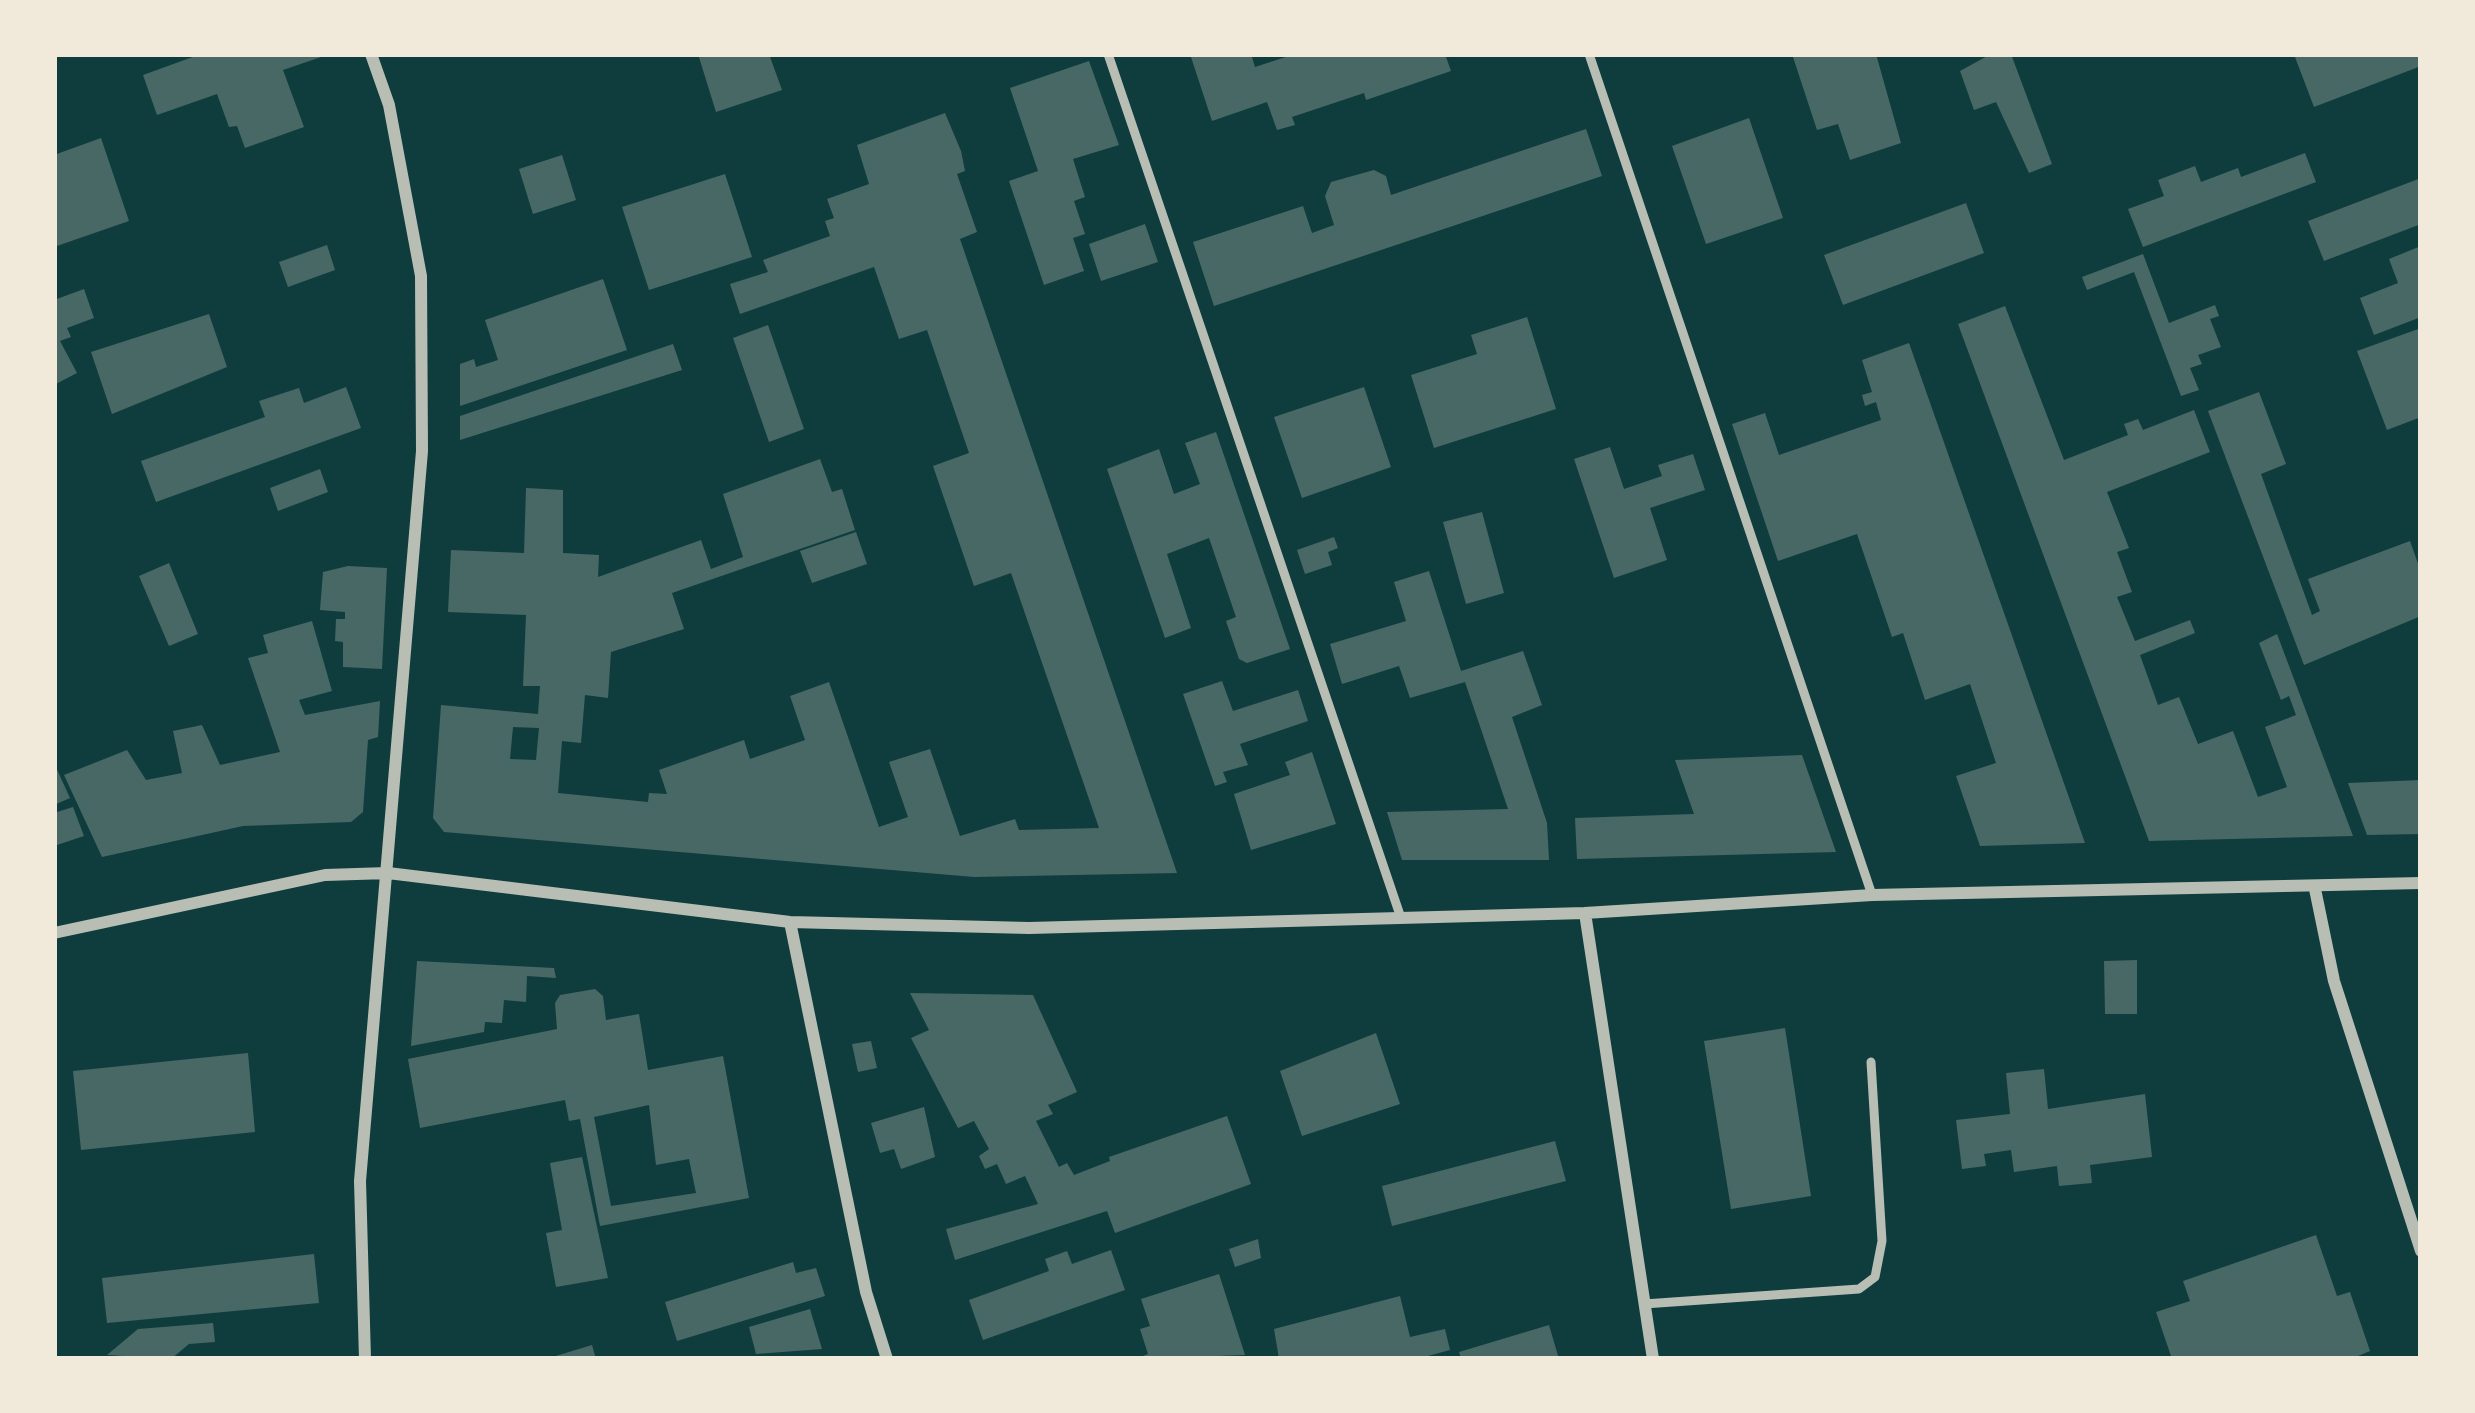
<!DOCTYPE html>
<style>
body{margin:0}
#map{position:relative;width:2475px;height:1413px;overflow:hidden;background:#0f3d3e;font-family:Jost,sans-serif}
canvas{display:block}
.frame{position:absolute;inset:0;border:57px solid #f1e9da;pointer-events:none}
</style>
<div id="map">
<canvas width="2475" height="1413"></canvas>
<div class="frame"></div>
</div>
<script>
const ctx = document.querySelector('canvas').getContext('2d');
ctx.lineJoin = 'round';
function paint(path, color) { ctx.fillStyle = color; ctx.fill(path, 'evenodd'); }
function stroke(path, color, width, dash) { ctx.strokeStyle = color; ctx.lineWidth = width; ctx.lineCap = dash ? 'butt' : 'round'; ctx.setLineDash(dash || []); ctx.stroke(path); }
const building = new Path2D(`
 M201,54h126v1l-44,15 21,57 -59,21 -8,-22 -8,1 -12,-33 -60,21 -14,-40z
 M698,54h71l13,36 -66,22z
 M1190,54h61l4,13 40,-13h150l6,17 -85,29 -2,-7 -72,24 3,8 -18,5 -10,-28 -55,19z
 M1792,54h84l25,89 -51,17 -12,-36 -21,6z
 M1991,54h20l41,110 -23,9 -33,-71 -22,8 -14,-39z
 M2302,54h115l4,12 -107,41 -19,-50z
 M1089,61l30,84 -46,14 12,38 -11,4 11,33 -12,4 11,33 -40,14 -35,-104 29,-10 -28,-83z
 M945,113l16,38 4,20 -8,3 20,58 -17,7 217,634 -203,4 -530,-45 -11,-14 8,-113 97,9 2,-28h-17l3,-71 -78,-3 3,-62 73,3 2,-65 37,2v63l36,2 -1,22 103,-37 10,29 32,-12 -20,-63 97,-35 12,33 10,-3 13,41 -183,63 12,36 -73,23 -3,46 -23,-3 -4,48 -19,-2 -4,52 90,9 1,-9 18,1 -8,-24 85,-30 6,19 55,-19 -15,-44 39,-14 50,145 29,-10 -19,-55 41,-13 30,87 55,-17 4,11 80,-2 -88,-255 -37,13 -41,-120 36,-13 -42,-123 -28,9 -25,-72 -134,47 -10,-30 38,-12 -5,-12 67,-24 -5,-15 9,-3 -7,-19 42,-15 -12,-39zM513,727l26,1 -3,32 -26,-1z
 M1749,118l34,100 -77,26 -34,-98z
 M1586,129l16,47 -388,130 -21,-64 110,-36 9,27 22,-8 -9,-29 6,-14 43,-12 12,6 5,19z
 M101,138l28,83 -75,26v-92z
 M2305,153l11,29 -173,65 -15,-38 36,-13 -6,-16 37,-14 6,16 37,-14 3,9z
 M562,155l14,45 -43,14 -14,-45z
 M725,174l27,83 -103,33 -27,-83z
 M2421,178v46l-97,37 -16,-40z
 M1966,203l18,50 -141,52 -19,-50z
 M1145,224l13,38 -57,19 -12,-37z
 M327,245l8,25 -47,17 -9,-25z
 M2421,246v71l-47,18 -14,-37 38,-15 -9,-24z
 M2143,254l26,69 46,-18 4,11 -9,3 11,28 -23,8 4,9 -12,4 9,22 -18,6 -47,-124 -47,18 -5,-13z
 M603,279l24,71 -167,56v-42l14,-5 2,8 22,-7 -13,-40z
 M84,289l10,29 -27,10 4,9 -11,4 17,32 -23,12v-85z
 M2005,306l59,154 64,-25 -4,-11 14,-5 5,11 51,-20 16,42 -103,40 22,56 -12,4 15,40 -15,5 18,44 55,-21 5,13 -55,22 18,50 21,-8 19,47 35,-13 25,66 29,-10 -22,-60 31,-12 -7,-19 -8,4 -22,-57 18,-9 76,202 -204,5 -191,-517z
 M209,314l18,53 -115,47 -21,-62z
 M1527,317l29,92 -122,39 -23,-73 66,-21 -6,-19z
 M768,325l36,104 -35,13 -36,-104z
 M2421,328v89l-34,13 -30,-79z
 M1909,343l176,500 -105,3 -24,-70 40,-13 -26,-79 -45,16 -22,-67 -11,4 -35,-103 -79,27 -46,-137 33,-11 14,42 102,-35 -5,-18 -11,4 -3,-11 10,-3 -10,-32z
 M673,344l9,26 -222,70v-24z
 M346,387l15,41 -205,74 -15,-41 124,-44 -6,-16 40,-13 5,15z
 M1364,387l27,80 -89,31 -28,-81z
 M2259,392l27,72 -25,10 51,141 8,-4 -12,-32 102,-38 11,31v44l-117,49 -96,-254z
 M1216,432l74,217 -43,14 -8,-4 -13,-38 10,-4 -27,-79 -42,16 24,74 -26,10 -58,-169 52,-20 15,45 26,-10 -15,-41z
 M1610,447l14,42 38,-13 -4,-11 35,-11 12,36 -55,18 17,52 -53,18 -40,-119z
 M320,469l8,23 -50,19 -8,-23z
 M1482,512l22,81 -38,11 -23,-82z
 M856,532l11,32 -55,19 -12,-32z
 M1334,537l4,11 -10,4 4,13 -27,9 -8,-24z
 M169,563l29,71 -29,12 -30,-70z
 M348,566l39,2 -5,101 -39,-2v-25l-8,-1 1,-22h9v-7l-25,-2 3,-38z
 M1429,571l32,100 62,-20 19,54 -30,12 35,106 2,37h-147l-15,-48 121,-3 -43,-127 -55,16 -11,-32 -57,18 -12,-40 76,-23 -12,-39z
 M312,621l20,70 -33,9 6,15 75,-14 -2,36 -10,3 -5,72 -12,10 -108,4 -141,31 -38,-82 63,-25 19,30 36,-7 -9,-42 29,-6 18,40 60,-13 -32,-94 20,-5 -5,-18z
 M1222,681l11,30 65,-21 10,31 -68,23 8,21 -25,7 4,10 -12,4 -32,-92z
 M1312,752l24,72 -85,26 -17,-56 56,-19 -5,-13z
 M1802,755l34,97 -259,7 -2,-41 119,-4 -19,-54z
 M54,763l16,35 -16,7z
 M2421,780v54l-54,1 -19,-52z
 M73,807l11,29 -30,10v-33z
 M2137,960v54h-32l-1,-53z
 M417,961l137,7 2,10 -29,-2 -1,26 -22,-2 -2,23 -17,-1 -1,10 -73,14z
 M595,989l8,7 3,24 33,-6 9,56 75,-14 26,142 -149,28 -20,-107 -11,2 -4,-21 -145,28 -12,-69 149,-30 -2,-26 5,-8zM649,1105l7,60 33,-6 7,34 -85,13 -17,-89z
 M910,993l123,2 44,97 -29,13 5,9 -17,7 23,46 8,-4 7,12 36,-14 -1,-4 118,-41 24,68 -136,49 -8,-22 -152,49 -9,-31 92,-25 -13,-28 -19,8 -9,-20 -12,5 -6,-13 10,-7 -15,-28 -16,7 -47,-90 18,-8z
 M1785,1028l26,168 -80,13 -27,-168z
 M1376,1033l24,71 -98,32 -22,-65z
 M871,1041l6,27 -19,4 -6,-28z
 M248,1053l7,79 -174,18 -8,-79z
 M2044,1069l4,40 97,-15 7,63 -62,8 2,18 -33,3 -2,-20 -43,6 -3,-22 -27,4 2,12 -24,3 -6,-49 54,-6 -4,-41z
 M924,1107l11,50 -34,12 -7,-20 -14,4 -9,-30z
 M1555,1141l11,40 -174,45 -10,-40z
 M582,1157l26,121 -52,9 -10,-54 16,-3 -12,-67z
 M2316,1235l21,61 13,-4 20,59 -19,8h-179l-16,-47 34,-11 -7,-20z
 M1258,1239l3,19 -26,9 -6,-18z
 M1111,1250l14,40 -142,50 -14,-40 80,-29 -4,-12 22,-8 5,13z
 M314,1254l5,49 -212,20 -5,-45z
 M793,1262l3,11 20,-5 9,28 -148,45 -12,-39z
 M1219,1274l26,81 -110,4 13,-5 -8,-25 10,-3 -9,-27z
 M1400,1296l10,41 35,-8 5,21 -33,9h-138l-5,-30z
 M810,1309l12,40 -66,5 -7,-27z
 M213,1323l2,19 -26,2 -18,15 -64,-4 31,-26z
 M1549,1325l10,34h-98l-2,-7z
 M592,1345l4,14h-46l-1,-1z`);
const service = new Path2D(`
 M1108,54l293,864
 M1589,54l283,841
 M1644,1304l215,-15 16,-12 7,-36 -11,-179`);
const minor = new Path2D(`
 M2315,889l19,92 87,270
 M1585,913l68,446
 M790,922l76,370 21,67
 M54,933l271,-58 63,-2 402,49 239,6 556,-15 287,-18 549,-12
 M365,1359l-5,-178 62,-730 -1,-175 -32,-171 -18,-51`);
paint(building, '#486865');
stroke(service, '#b8beb3', 9);
stroke(minor, '#b8beb3', 12);
</script>
